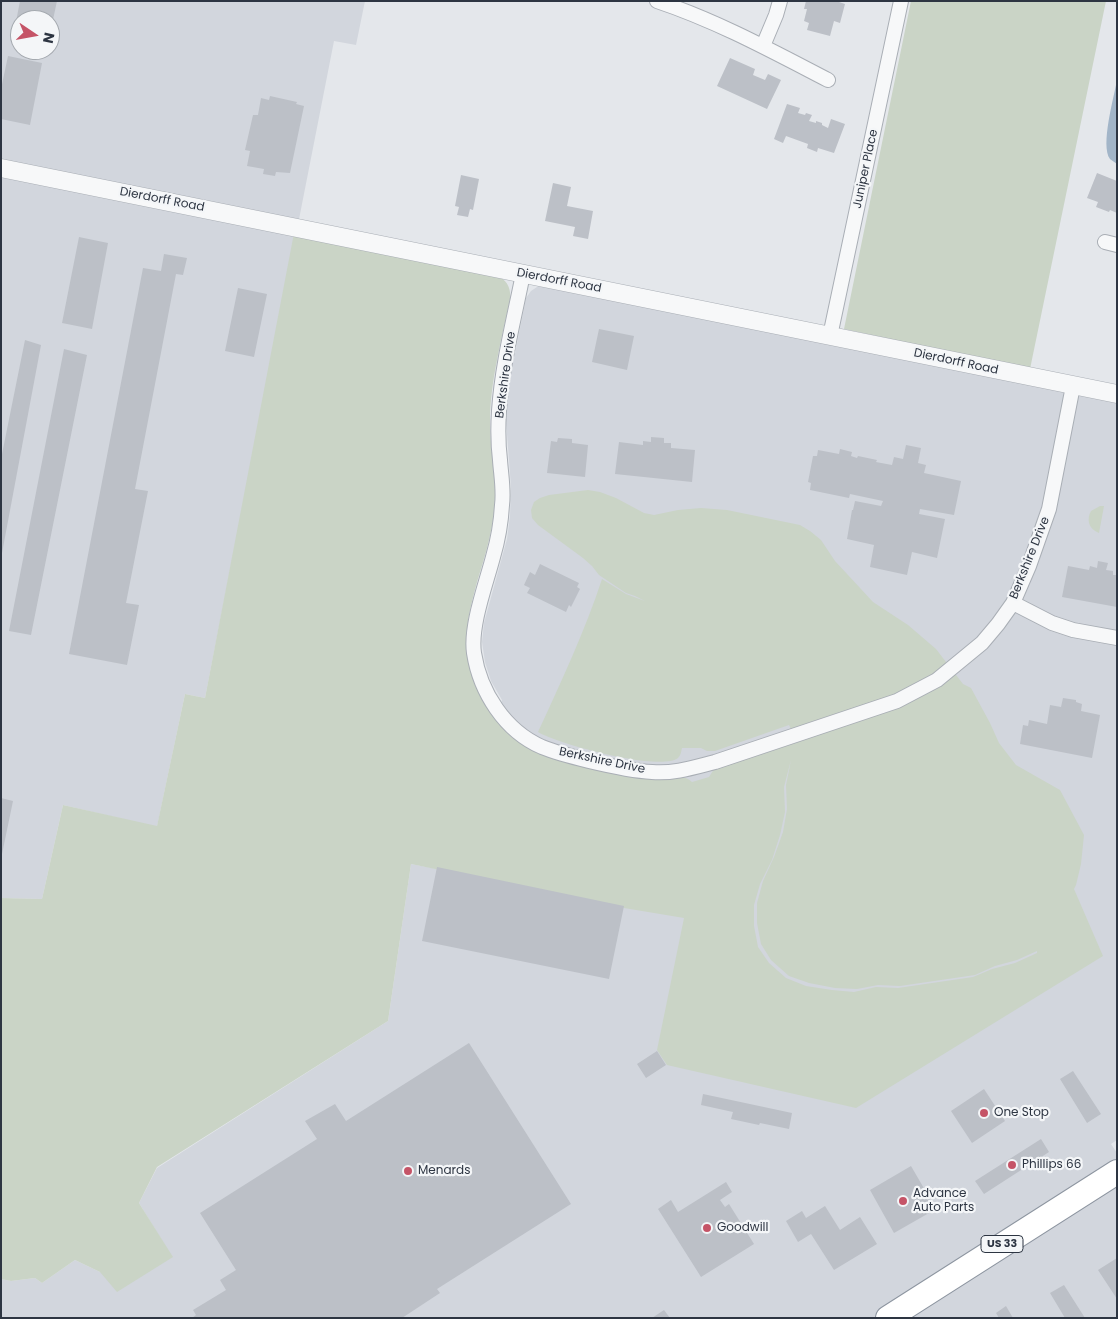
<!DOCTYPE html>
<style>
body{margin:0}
#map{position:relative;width:1118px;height:1319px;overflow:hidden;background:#e4e7eb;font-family:Poppins,sans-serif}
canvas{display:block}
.frame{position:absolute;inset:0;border:2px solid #2d3542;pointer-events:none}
.north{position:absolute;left:10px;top:10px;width:50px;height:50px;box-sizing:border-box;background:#f4f6f8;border:1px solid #a4a9af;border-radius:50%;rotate:102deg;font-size:14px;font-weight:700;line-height:20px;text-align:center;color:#2d3542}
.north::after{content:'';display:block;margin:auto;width:18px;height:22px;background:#c55467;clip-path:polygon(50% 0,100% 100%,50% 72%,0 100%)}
</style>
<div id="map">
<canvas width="1118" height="1319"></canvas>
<div class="frame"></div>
<div class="north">N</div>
</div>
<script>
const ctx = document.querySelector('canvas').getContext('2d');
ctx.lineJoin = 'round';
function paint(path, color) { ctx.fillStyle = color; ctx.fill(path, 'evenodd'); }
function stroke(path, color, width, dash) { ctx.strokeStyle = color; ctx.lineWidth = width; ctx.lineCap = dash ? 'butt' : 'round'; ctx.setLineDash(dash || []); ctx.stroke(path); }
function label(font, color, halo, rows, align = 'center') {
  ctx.font = font + ' Poppins,sans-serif'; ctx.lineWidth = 4.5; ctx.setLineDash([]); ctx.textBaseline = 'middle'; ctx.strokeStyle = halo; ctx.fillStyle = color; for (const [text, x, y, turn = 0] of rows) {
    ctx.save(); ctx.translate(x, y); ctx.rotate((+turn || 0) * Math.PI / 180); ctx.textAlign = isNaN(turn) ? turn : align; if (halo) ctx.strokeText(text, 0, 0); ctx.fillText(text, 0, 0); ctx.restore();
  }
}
const built = new Path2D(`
 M1,1h364l-9,44 -22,-4 -129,657 -20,-4 -28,133 -94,-22 -21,94 -41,-1zM20,20h30v30h-30z
 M543,285l574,116v739l-6,4 6,9v165h-1116v-39l10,2 24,-3 7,5 33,-23 25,12 72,-15 -33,-54 18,-35 231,-147 23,-157 54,10 37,-174 -11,-19 -6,-19 -3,-20 2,-19 23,-84 3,-23 1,-29 -5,-66 2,-32 18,-91 5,-7 6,-4z`);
const green = new Path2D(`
 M911,1h195l-76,368 -186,-40z
 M294,233l206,44c8,5 11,12 10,22 -8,39 -20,83 -20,123 0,30 8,60 4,91 -3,24 -10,46 -17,69 -6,23 -13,47 -10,71 3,23 17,50 31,68 4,5 9,9 13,13l151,44c11,0 22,-4 30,4l17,-5 5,-8 80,-34 -5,-10 -74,26h-8l-6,-3h-19c-1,4 -1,7 -4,10 -18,14 -120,-14 -140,-26 23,-50 47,-101 64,-153l24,15 19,7 -10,-5 -9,-3 -27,-18 -7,-9 -9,-8 -45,-33 -6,-7 -1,-8 3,-8 6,-4 9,-3 39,-5 12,2 16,6 28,15 10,2 24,-5 23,-2 26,2 73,15 10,6 11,9 14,21 38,41 35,23 28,24 27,35 8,4 19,35 9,20 17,22 44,25 24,45 -3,29 -5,21 -2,4 29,67 -247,152 -189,-43 -10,-15 27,-132 -60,-10 -213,-44 -23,157 -231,146 -18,36 34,54 -56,35 -17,-20 -25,-12 -33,23 -7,-5 -24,3 -10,-2v-381l41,1 21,-94 94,21 28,-132 20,4zM791,760l-5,25 1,24 -4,23 -9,25 -11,24 -6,22v20l4,21 10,16 18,16 20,7 26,5 22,1 21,-4 22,1 75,-11 20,-9 22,-6 20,-9v2l-22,10 -23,6 -19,8 -75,11 -22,-1 -22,5 -22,-2 -26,-4 -20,-8 -17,-15 -11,-16 -4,-21v-21l6,-21 12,-24 8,-25 5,-23 -1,-25z
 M1100,506h4l-5,27c-10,-4 -13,-13 -8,-22z`);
const water = new Path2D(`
 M1117,80v84c-1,-1 -6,-4 -7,-5 -10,-13 4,-62 7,-79z`);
const building = new Path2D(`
 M20,1h37l-6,28 -1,-9h-30v19l-7,-2z
 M806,1h30l9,3 -5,19 -6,-2 -4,15 -23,-6 2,-7 -5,-2 3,-12h-3z
 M8,56l34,7 -12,62 -29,-6v-30z
 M730,58l25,11 -2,6 12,5 3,-6 13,6 -14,29 -50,-23z
 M270,96l27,6 -1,2 8,2 -14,67 -14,-1 -1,4 -12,-2 1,-5 -17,-3 3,-15 -5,-1 8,-35h5l3,-17 8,2z
 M787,104l13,4 -2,5 7,2 1,-2 6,2 -3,6 7,2v-2l6,2v2l6,3 3,-9 14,5 -11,29 -16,-5 -1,4 -10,-4 1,-4 -22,-8 -3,7 -9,-4z
 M1097,173l20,8v32l-7,-3 -1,2 -13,-5 2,-5 -11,-4z
 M461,175l18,4 -6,31 -3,-1 -2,8 -11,-2 2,-8 -4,-1z
 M553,183l18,4 -4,19 26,5 -5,28 -15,-3 2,-9 -30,-6z
 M79,237l29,6 -16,86 -30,-6z
 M164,254l23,4 -4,17 -7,-1 -41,215 13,2 -22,112 13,2 -12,60 -58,-11 74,-386 18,3z
 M238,288l29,6 -13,63 -29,-6z
 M599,329l35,7 -7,34 -35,-8z
 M25,340l16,5 -39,208h-1v-94z
 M64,349l23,6 -56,280 -22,-4z
 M651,437l13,1v5h7v5l24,2 -3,32 -77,-8 4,-32 24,3v-4l8,1z
 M558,438l14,1v4l16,2 -3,32 -38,-4 4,-32 6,1z
 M906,445l15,3 -3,15 8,2 -2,8 37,8 -7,34 -34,-6 -1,5 26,5 -8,39 -25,-6 -5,23 -37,-8 4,-22 -27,-6 5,-29h1l2,-9 26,5 2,-5 -33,-7 -1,4 -39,-8 1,-7 -3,-1 5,-26h4l1,-6 21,4 1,-5 12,3 -1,4 6,2 1,-2 19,4 -1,2 16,3 2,-8 9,2z
 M1098,561l10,2 -2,7 7,1v4h4v32l-55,-10 6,-31 21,4 1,-4 7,2z
 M540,564l39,19 -2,4 3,2 -9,18 -2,-2 -3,7 -39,-19 3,-5 -6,-3 6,-13 5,3z
 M1063,698l13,2v2l6,2 -1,7 19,4 -8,43 -72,-14 3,-19 5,1 1,-6 18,4 3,-19 11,2z
 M1,798l12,3 -11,53h-1z
 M437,867l187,39 -15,73 -187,-38z
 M469,1043l102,161 -134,85 3,4 -38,25h-210l4,-3 -3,-5 33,-20 -6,-10 16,-10 -36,-57 117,-74 -12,-18 30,-17 11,17z
 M657,1051l9,14 -20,13 -9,-14z
 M1073,1071l28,43 -14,9 -27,-44z
 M984,1089l21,32 -33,22 -21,-32z
 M703,1094l89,19 -3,16 -29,-6 -1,2 -28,-6 2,-7 -32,-7z
 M1041,1139l8,13 -65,42 -9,-13z
 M911,1166l25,43 -42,24 -24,-43z
 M726,1182l6,10 -12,8 5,7 4,-3 25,40 -53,33 -43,-68 13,-9 7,12z
 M825,1206l15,24 20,-13 17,27 -43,26 -23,-36 -13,8 -12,-21 16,-10 4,7z
 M1117,1258v41l-19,-29z
 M1064,1285l21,33h-20l-15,-25z
 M1006,1306l7,12h-14l-3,-5z
 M664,1310l6,8h-18z`);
const minor = new Path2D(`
 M657,1c60,20 115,50 171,79
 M763,46l13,-31 4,-14
 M1105,242l12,3
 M523,274c-9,45 -21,91 -24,137 -1,16 -1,33 1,49 1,15 4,30 2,45 -1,18 -4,35 -9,52 -7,27 -23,69 -19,96 6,39 31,78 68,94 15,6 31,10 47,14 21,5 42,10 63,11 22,2 43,-5 63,-10l182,-61 40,-21 45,-37 16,-19 15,-21 16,-37 20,-57 24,-123
 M830,336l71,-335
 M1013,603l39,20 21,7 44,8`);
const tertiary = new Path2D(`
 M1,168l1116,226`);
const trunk = new Path2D(`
 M888,1318l229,-146`);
const markers = [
 [984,1113,5,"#c55467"],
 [1012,1165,5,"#c55467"],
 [408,1171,5,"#c55467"],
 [903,1201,5,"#c55467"],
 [707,1228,5,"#c55467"]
];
const shields = [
 [1002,1244,42]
];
const shieldNames = [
 ["US 33",1002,1244]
];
const streetNames = [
 ["Juniper Place",866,169,-78],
 ["Dierdorff Road",162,200,11],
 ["Dierdorff Road",559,281,11],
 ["Dierdorff Road",956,362,12],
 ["Berkshire Drive",506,375,-82],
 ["Berkshire Drive",1030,558,-68],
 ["Berkshire Drive",602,761,12]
];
const poiNames = [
 ["One Stop",994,1113],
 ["Phillips 66",1022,1165],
 ["Menards",418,1171],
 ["Advance",913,1194],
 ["Auto Parts",913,1208],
 ["Goodwill",717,1228]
];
paint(built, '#d2d6dd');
paint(green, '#cad4c6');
paint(water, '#a2b5c8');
paint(building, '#bcc0c7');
stroke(minor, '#a9aeb5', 16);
stroke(tertiary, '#a9aeb5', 19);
stroke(trunk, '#8d95a0', 26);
stroke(minor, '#f7f8f9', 14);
stroke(tertiary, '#f7f8f9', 18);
stroke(trunk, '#fff', 24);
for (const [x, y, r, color] of markers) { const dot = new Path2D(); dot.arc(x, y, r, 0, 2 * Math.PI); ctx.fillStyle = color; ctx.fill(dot); stroke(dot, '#f4f6f8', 2); }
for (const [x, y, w] of shields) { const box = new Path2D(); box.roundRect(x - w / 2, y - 8.5, w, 17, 4); ctx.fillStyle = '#f4f6f8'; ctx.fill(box); stroke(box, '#2d3542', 1); }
label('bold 11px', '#2d3542', null, shieldNames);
label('12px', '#2d3542', '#f4f6f8', streetNames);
label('12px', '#2d3542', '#f4f6f8', poiNames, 'left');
</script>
